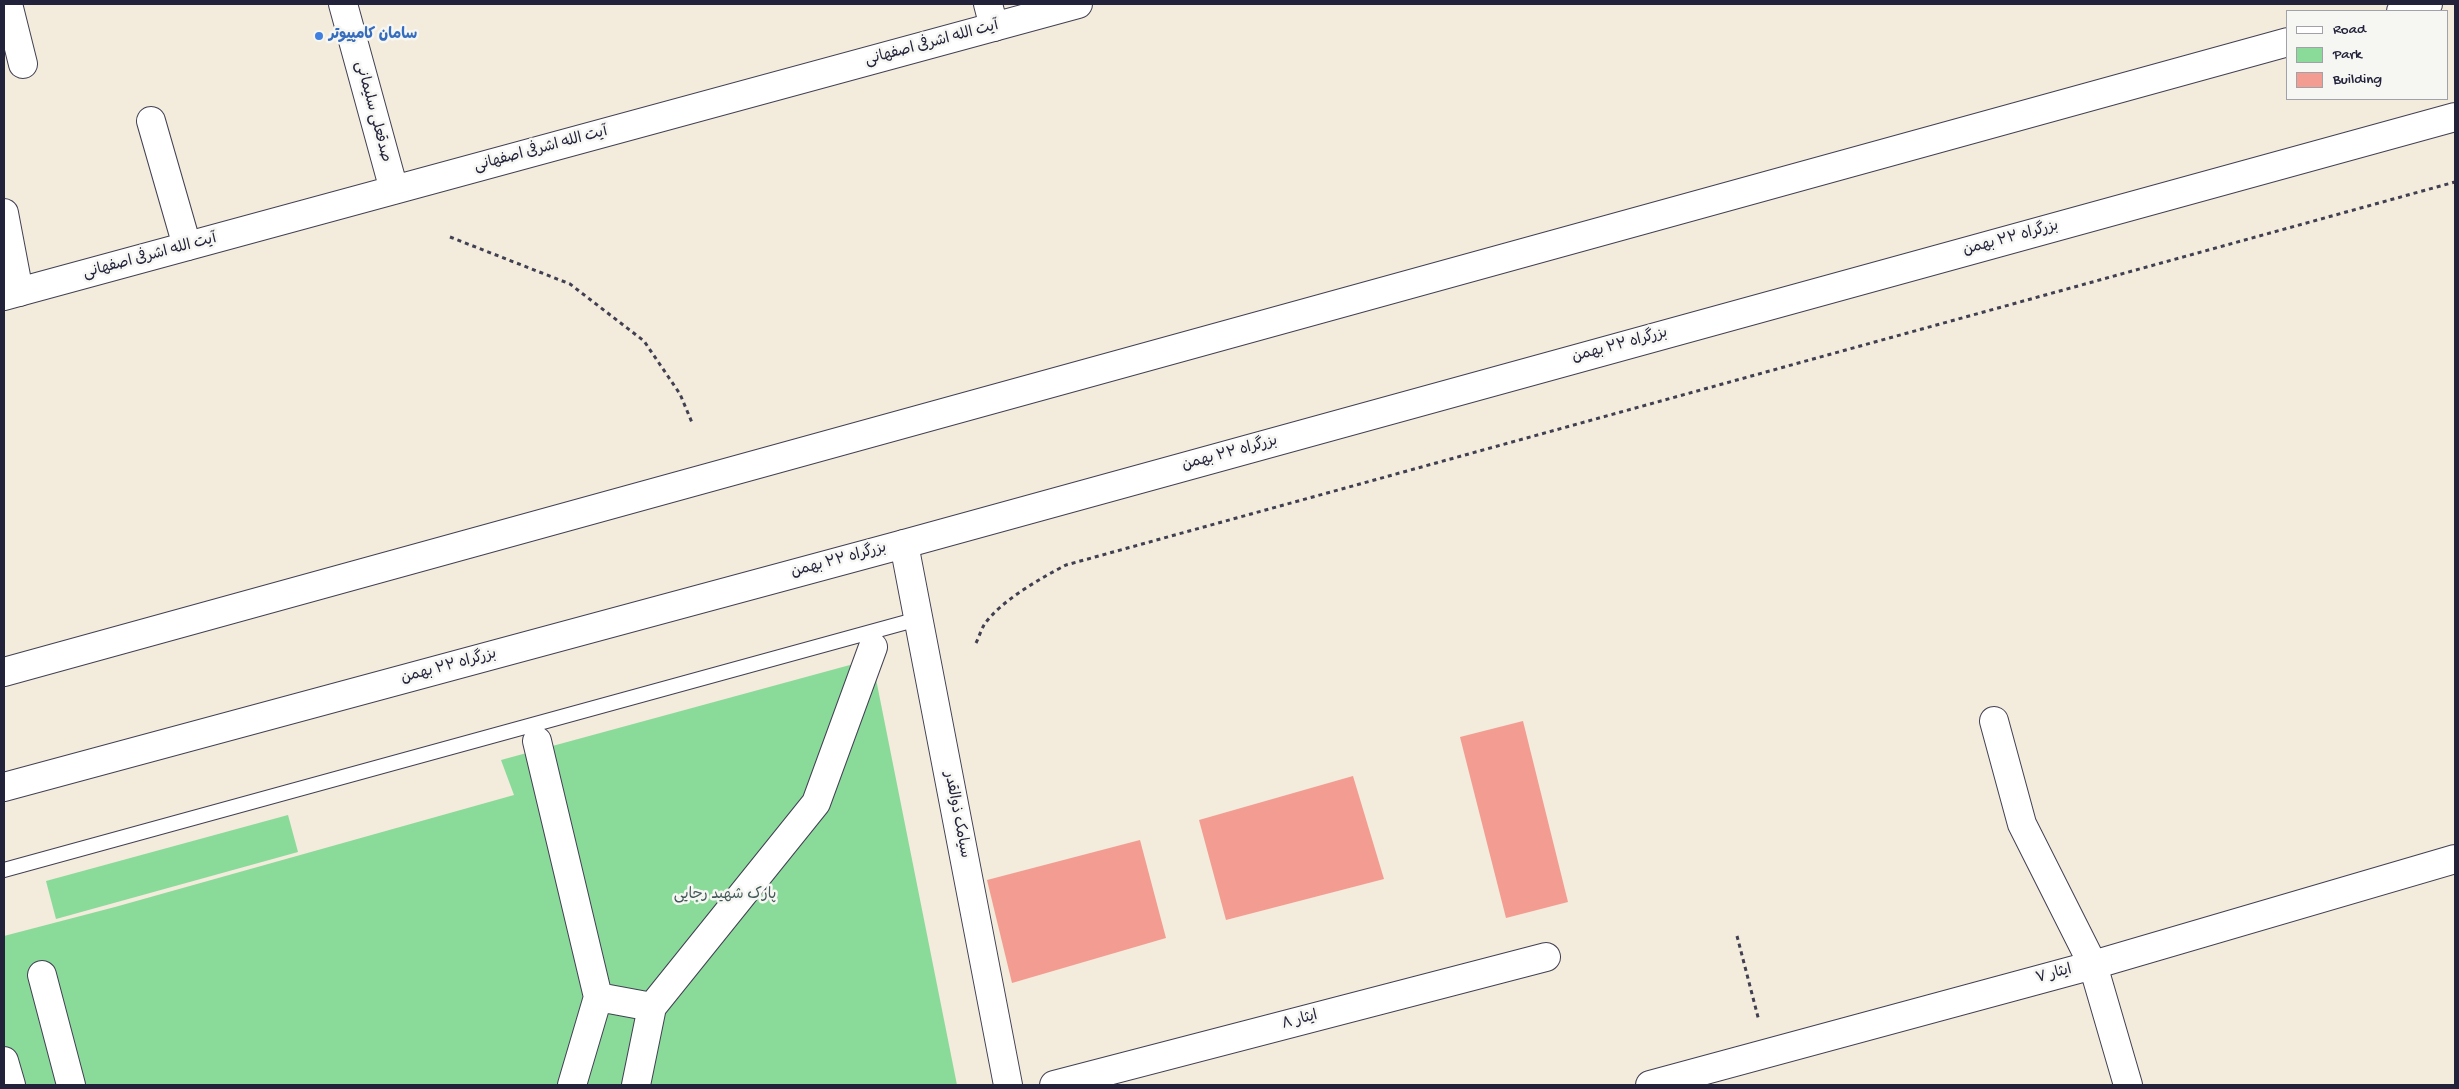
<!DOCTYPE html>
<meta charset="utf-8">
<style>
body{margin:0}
#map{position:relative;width:2459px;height:1089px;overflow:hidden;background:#f3ebdb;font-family:"Gochi Hand",sans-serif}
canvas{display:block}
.frame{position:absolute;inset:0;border:5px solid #22223b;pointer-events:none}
.legend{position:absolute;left:2286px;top:10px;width:162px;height:90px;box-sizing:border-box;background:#f6f6f2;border:1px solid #a1a1a9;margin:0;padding:6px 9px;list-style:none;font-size:15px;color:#22223b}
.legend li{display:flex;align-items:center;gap:10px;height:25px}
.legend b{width:25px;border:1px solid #a1a1a9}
</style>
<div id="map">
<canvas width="2459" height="1089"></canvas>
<div class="frame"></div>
<ul class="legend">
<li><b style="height:6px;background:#fff"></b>Road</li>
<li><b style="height:14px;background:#8ada9a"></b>Park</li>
<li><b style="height:14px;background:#f39d92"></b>Building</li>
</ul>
</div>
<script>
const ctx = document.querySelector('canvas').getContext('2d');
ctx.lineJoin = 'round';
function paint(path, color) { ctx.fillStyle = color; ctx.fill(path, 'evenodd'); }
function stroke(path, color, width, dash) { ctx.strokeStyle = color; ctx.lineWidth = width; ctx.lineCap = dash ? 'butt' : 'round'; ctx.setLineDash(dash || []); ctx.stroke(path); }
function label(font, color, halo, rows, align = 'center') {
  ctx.font = font + ' "Gochi Hand","Playpen Sans Arabic",sans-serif'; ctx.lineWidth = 5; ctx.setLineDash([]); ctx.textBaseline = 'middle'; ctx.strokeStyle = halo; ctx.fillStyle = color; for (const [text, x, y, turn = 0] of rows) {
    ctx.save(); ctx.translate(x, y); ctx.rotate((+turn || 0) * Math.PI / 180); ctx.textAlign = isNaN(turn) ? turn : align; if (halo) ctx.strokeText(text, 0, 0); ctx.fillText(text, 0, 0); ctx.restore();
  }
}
const green = new Path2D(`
 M872,659l85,426h-953v-149l111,-29 399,-112 -13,-35z
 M288,815l10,37 -242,67 -10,-38z`);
const building = new Path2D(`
 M1523,721l45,181 -62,16 -46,-181z
 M1353,776l31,103 -158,41 -27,-100z
 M1140,840l26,98 -154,45 -25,-103z`);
const path = new Path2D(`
 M450,237l120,47 74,57 36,53 13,31
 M976,643c3,-6 5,-13 8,-18 16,-24 57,-47 82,-60l1389,-383
 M1737,936l22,85`);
const lane = new Path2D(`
 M4,870l914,-251`);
const street = new Path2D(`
 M8,4l15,60
 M988,4l6,23
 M151,121l36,125
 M4,213l15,79
 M1994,721l28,103 71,141 35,120
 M537,741l61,256 -26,88
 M42,975l29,110
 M598,997l54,10
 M4,1061l7,24
 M636,1085l16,-78 164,-204 57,-156
 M1054,1085l492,-128
 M1650,1085l443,-120 362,-106`);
const secondary = new Path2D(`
 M343,4l51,186
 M4,296l1074,-292
 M904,544l104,541`);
const highway = new Path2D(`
 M2401,11l27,-7
 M4,672l2284,-630
 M4,787l900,-243 1551,-427`);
const markers = [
 [319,36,5,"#3f7fe0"]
];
const shopNames = [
 ["سامان کامپیوتر",329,36]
];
const streetNames = [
 ["آیت الله اشرفی اصفهانی",932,44,-15],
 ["صدقعلی سلیمانی",372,112,75],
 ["آیت الله اشرفی اصفهانی",541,150,-15],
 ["بزرگراه ۲۲ بهمن",2011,239,-15],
 ["آیت الله اشرفی اصفهانی",150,257,-15],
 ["بزرگراه ۲۲ بهمن",1620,346,-15],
 ["بزرگراه ۲۲ بهمن",1230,454,-15],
 ["بزرگراه ۲۲ بهمن",839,561,-15],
 ["بزرگراه ۲۲ بهمن",449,667,-15],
 ["سیامک ذوالقدر",956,815,79],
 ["ایثار ۷",2054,975,-15],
 ["ایثار ۸",1300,1021,-15]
];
const parkNames = [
 ["پارک شهید رجایی",725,896]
];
paint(green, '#8ada9a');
paint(building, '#f39d92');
stroke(lane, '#414053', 16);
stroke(street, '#414053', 30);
stroke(secondary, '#414053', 30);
stroke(highway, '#414053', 30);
stroke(path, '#414053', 3, [4, 4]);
stroke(lane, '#fff', 14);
stroke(street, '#fff', 28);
stroke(secondary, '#fff', 28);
stroke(highway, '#fff', 28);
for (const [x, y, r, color] of markers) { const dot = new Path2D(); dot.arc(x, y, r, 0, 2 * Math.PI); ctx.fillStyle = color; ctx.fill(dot); stroke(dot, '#f6f6f2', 2); }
label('bold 15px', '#366cbe', '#f6f6f2', shopNames, 'left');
label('15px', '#22223b', '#f6f6f2', streetNames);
label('15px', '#415958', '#f6f6f2', parkNames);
</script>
